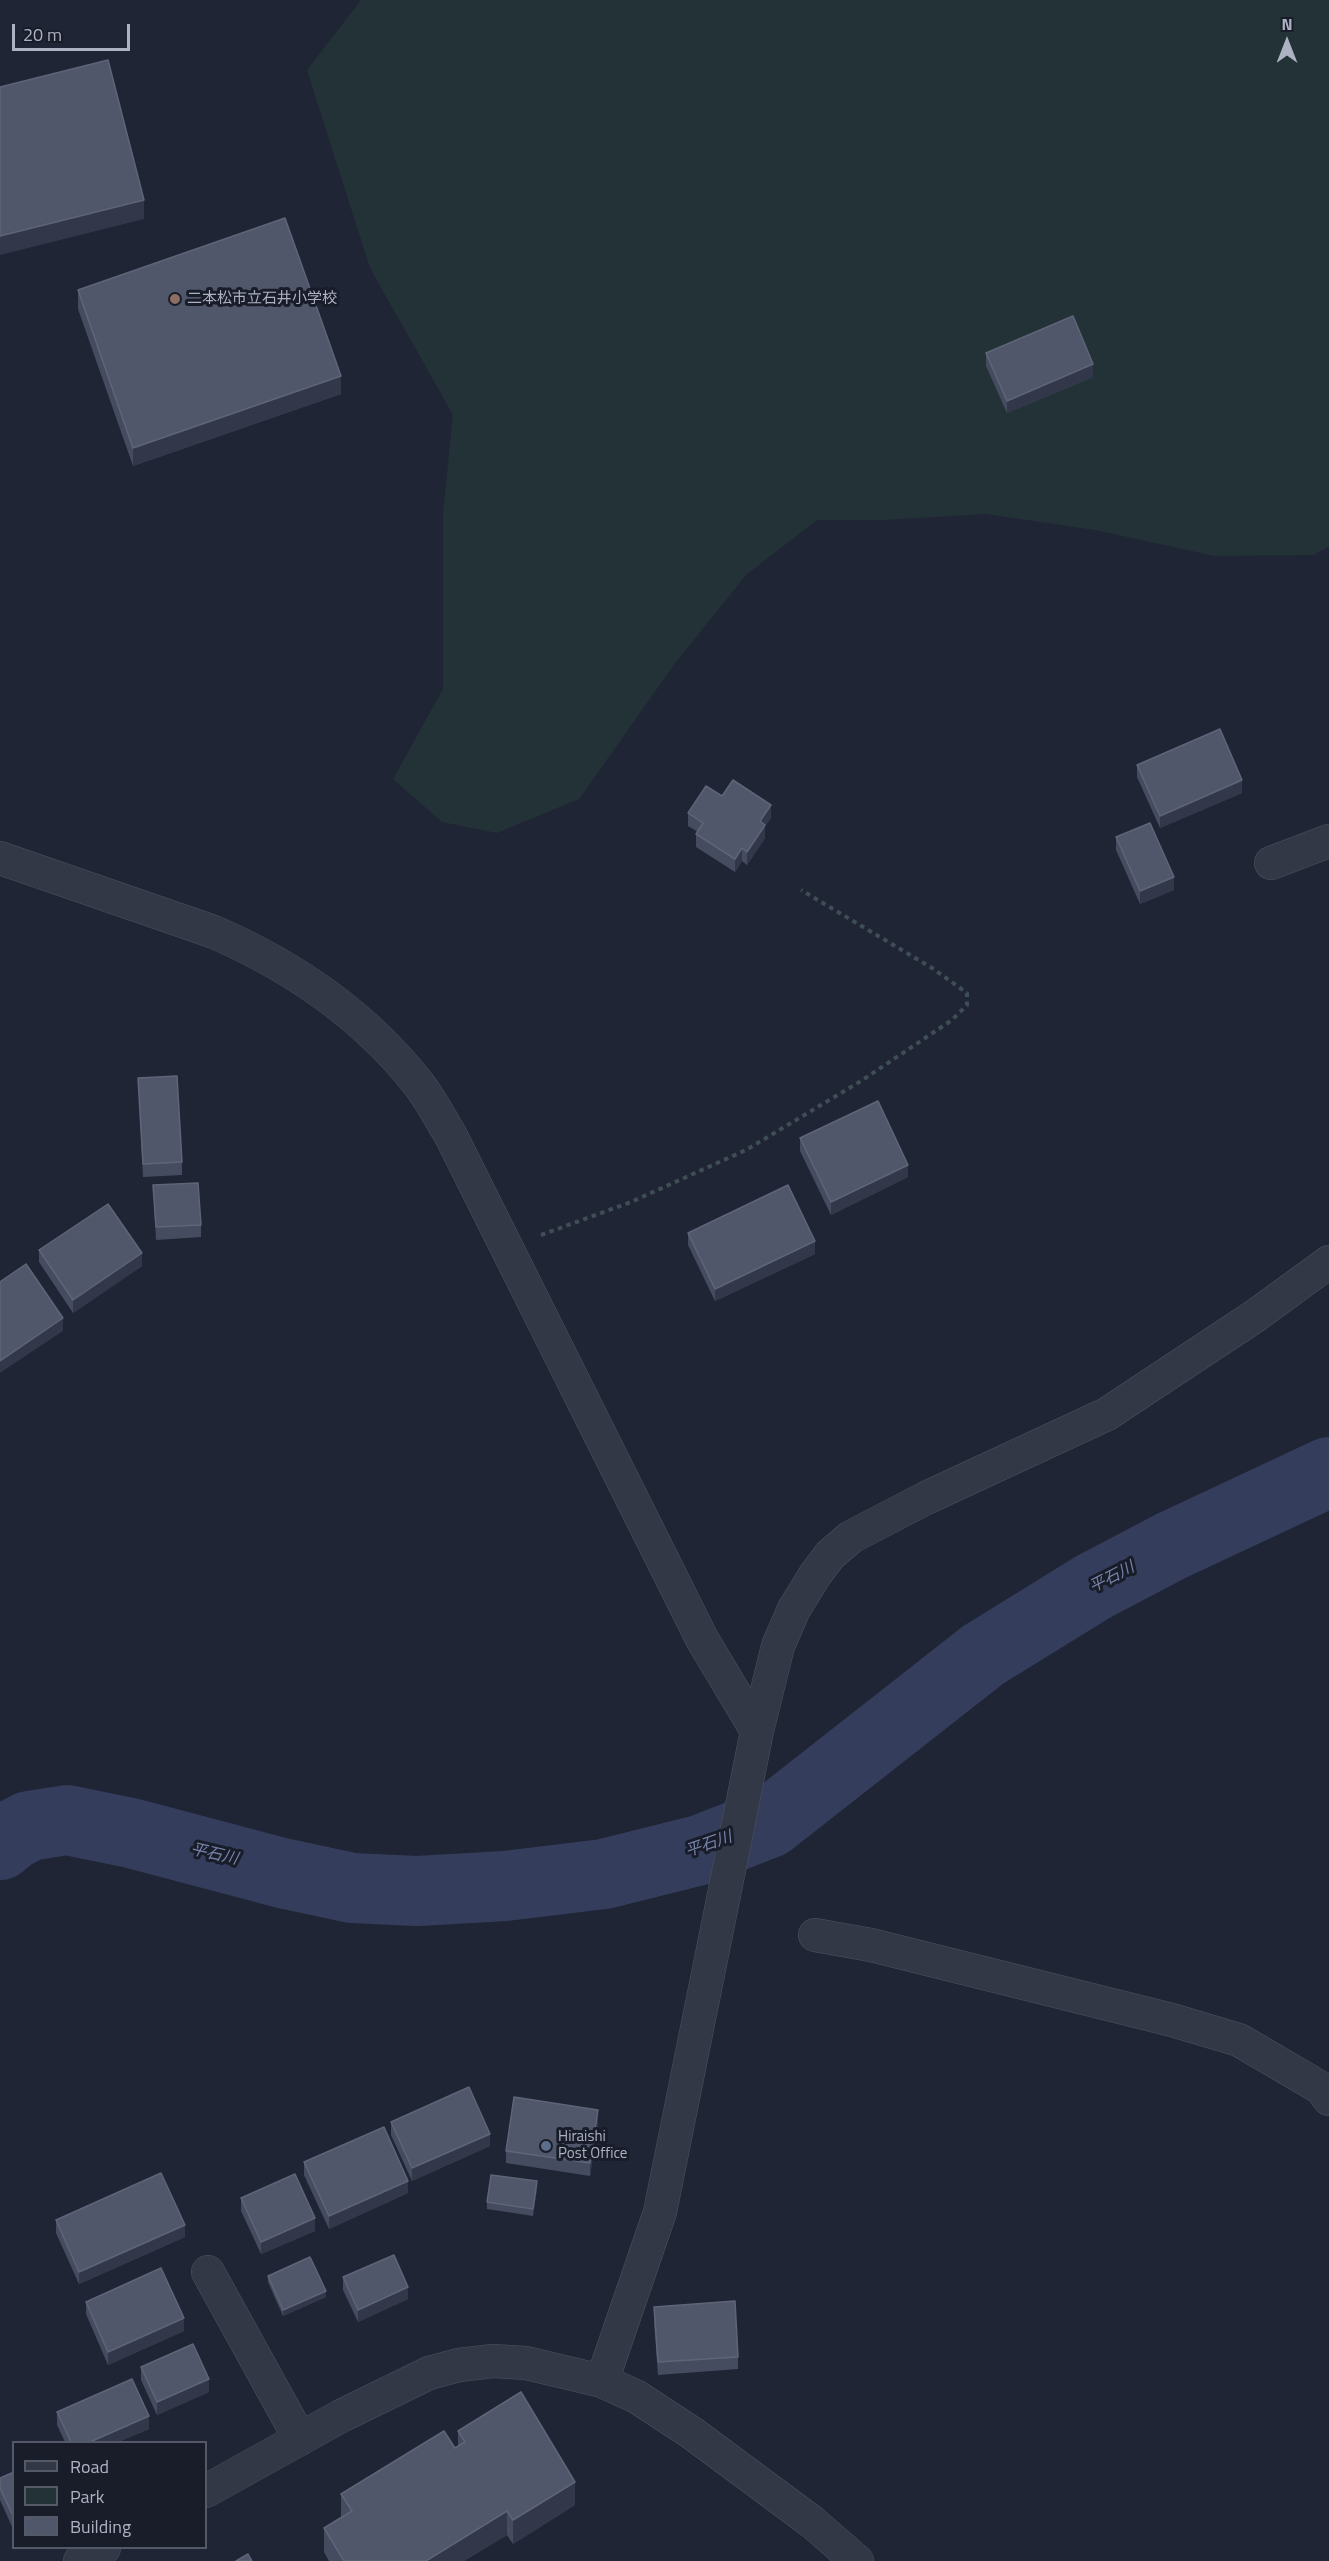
<!DOCTYPE html>
<meta charset="utf-8">
<style>
body{margin:0}
#map{position:relative;width:1329px;height:2561px;overflow:hidden;background:#202535;font-family:"Titillium Web",sans-serif}
canvas{display:block}
.legend{position:absolute;left:12px;top:2441px;width:195px;height:108px;box-sizing:border-box;background:#191d2a;border:2px solid #545967;margin:0;padding:8px 10px;list-style:none;font-size:18px;color:#adb2c3}
.legend li{display:flex;align-items:center;gap:12px;height:30px}
.legend b{width:30px;border:2px solid #545967}
.north{position:absolute;left:1257px;top:12px;width:60px;height:60px;-webkit-text-stroke:4px #191d2a;paint-order:stroke;rotate:0deg;font-size:16px;font-weight:700;line-height:24px;text-align:center;color:#adb2c3}
.north::after{content:'';display:block;margin:auto;width:21px;height:27px;background:#adb2c3;clip-path:polygon(50% 0,100% 100%,50% 72%,0 100%)}
.scale{position:absolute;left:12px;top:24px;width:118px;height:27px;box-sizing:border-box;border:3px solid #adb2c3;border-top:0;padding-left:8px;font-size:18px;line-height:21px;white-space:nowrap;color:#adb2c3;-webkit-text-stroke:4px #191d2a;paint-order:stroke}
</style>
<div id="map">
<canvas width="1329" height="2561"></canvas>
<ul class="legend">
<li><b style="height:8px;background:#333846"></b>Road</li>
<li><b style="height:16px;background:#233237"></b>Park</li>
<li><b style="height:16px;background:#51576a"></b>Building</li>
</ul>
<div class="north">N</div>
<div class="scale">20 m</div>
</div>
<script>
const ctx = document.querySelector('canvas').getContext('2d');
ctx.lineJoin = 'round';
function paint(path, color) { ctx.fillStyle = color; ctx.fill(path, 'evenodd'); }
function stroke(path, color, width, dash) { ctx.strokeStyle = color; ctx.lineWidth = width; ctx.lineCap = dash ? 'butt' : 'round'; ctx.setLineDash(dash || []); ctx.stroke(path); }
function label(font, color, halo, rows, align = 'center') {
  ctx.font = font + ' "Titillium Web","Noto Sans JP",sans-serif'; ctx.lineWidth = 6; ctx.setLineDash([]); ctx.textBaseline = 'middle'; ctx.strokeStyle = halo; ctx.fillStyle = color; for (const [text, x, y, turn = 0] of rows) {
    ctx.save(); ctx.translate(x, y); ctx.rotate((+turn || 0) * Math.PI / 180); ctx.textAlign = isNaN(turn) ? turn : align; if (halo) ctx.strokeText(text, 0, 0); ctx.fillText(text, 0, 0); ctx.restore();
  }
}
const green = new Path2D(`
 M361,0h968v546l-15,9 -99,1 -120,-26 -109,-16 -104,6h-65l-71,55 -70,87 -97,137 -82,34 -55,-11 -49,-43 50,-90v-176l10,-98 -83,-147 -63,-198z`);
const river = new Path2D(`
 M0,1845l12,-10 17,-9 38,-6 64,13 151,40 70,15 65,3 88,-5 99,-12 96,-24 69,-27 214,-168 110,-68 78,-41 158,-74`);
const path = new Path2D(`
 M541,1235l90,-33 115,-52 115,-69 91,-61 15,-15v-12l-35,-25 -131,-78`);
const minor = new Path2D(`
 M0,858l214,74c78,34 149,82 203,150 13,16 23,36 34,54l251,503 55,92
 M1271,863l58,-22
 M815,1935l56,10 301,75 67,20 82,48 8,11
 M208,2272l92,167
 M602,2381l58,-169 97,-481 21,-85 16,-37 21,-34 15,-20 21,-18 75,-39 181,-84 148,-98 74,-54
 M206,2491l135,-75 88,-43 30,-8 34,-4 33,2 76,18 35,16 55,36 120,89 45,39
 M80,2561l24,-13`);
const wall = new Path2D(`
 M78,290l263,104 -208,72 -55,-157z
 M986,353l107,24 -86,36 -21,-47z
 M1137,765l105,28 -82,35 -23,-51z
 M722,796l49,22 -6,8v12l-18,27 -5,-4 -7,11 -39,-25v-13l2,-2 -10,-6v-13z
 M1116,837l58,53 -34,14 -24,-54z
 M138,1078l44,84v13l-39,2z
 M800,1138l108,39 -77,38 -31,-64z
 M153,1185l48,40v12l-45,3z
 M688,1233l127,21 -100,47 -27,-56z
 M39,1250l103,16 -69,47 -34,-51z
 M391,2122l99,24 -78,35 -21,-46z
 M598,2123l-8,53 -84,-13v-12z
 M304,2162l104,31 -79,36 -25,-54z
 M537,2188l-4,28 -46,-7v-7z
 M241,2198l74,33 -54,23 -20,-43z
 M56,2220l129,17 -106,47 -23,-51z
 M268,2276l58,21 -43,19 -15,-34z
 M343,2277l65,22 -50,23 -15,-32z
 M86,2302l98,29 -76,34 -22,-51z
 M654,2307l84,50v12l-80,6 -4,-55z
 M141,2367l68,25 -52,23 -16,-35z
 M57,2412l92,17 -31,13h-53l-8,-17z
 M458,2431l117,74 -62,39 -6,-9 -43,26h-135l-5,-9v-24l17,-11v-23l114,-46 3,-2z
 M14,2472v59l-14,-31v-22z`);
const shadedWall = new Path2D(`
 M144,200v19l-144,36v-19z
 M1093,364v13l-86,36v-12z
 M341,376v18l-208,72v-18z
 M1242,780v13l-82,35v-12z
 M771,805v13l-6,8v12l-18,27v-13l13,-31z
 M742,848v13l-7,11v-13z
 M1174,877v13l-34,14v-13z
 M908,1165v12l-77,38v-13z
 M815,1241v13l-100,47v-12z
 M142,1253v13l-69,47v-13z
 M63,1318v13l-63,42v-12z
 M598,2110v13l-8,53v-13z
 M490,2134v12l-78,35v-13z
 M408,2181v12l-79,36v-13z
 M537,2181v7l-4,28v-7z
 M315,2218v13l-54,23v-12z
 M185,2225v12l-106,47v-12z
 M408,2287v12l-50,23v-12z
 M326,2291v6l-43,19v-6z
 M184,2318v13l-76,34v-13z
 M209,2379v13l-52,23v-13z
 M149,2416v13l-31,13h-28z
 M575,2482v23l-62,39v-24z
 M507,2511v24l-43,26h-38z`);
const building = new Path2D(`
 M108,60l36,140 -144,36v-149z
 M285,218l56,158 -208,72 -55,-158z
 M1073,316l20,48 -86,37 -21,-48z
 M1220,729l22,51 -82,36 -23,-51z
 M733,780l38,25 -11,16 5,4 -18,27 -5,-4 -7,11 -39,-25 7,-11 -15,-10 18,-27 16,10z
 M1150,823l24,54 -34,14 -24,-54z
 M177,1076l5,86 -39,2 -5,-86z
 M878,1101l30,64 -77,37 -31,-64z
 M198,1183l3,42 -45,2 -3,-42z
 M788,1185l27,56 -100,48 -27,-56z
 M108,1204l34,49 -69,47 -34,-50z
 M26,1264l37,54 -63,43v-79z
 M469,2087l21,47 -78,34 -21,-46z
 M514,2097l84,13 -8,53 -84,-12z
 M384,2127l24,54 -79,35 -25,-54z
 M161,2173l24,52 -106,47 -23,-52z
 M295,2174l20,44 -54,24 -20,-44z
 M491,2175l46,6 -4,28 -46,-7z
 M394,2255l14,32 -50,23 -15,-33z
 M310,2257l16,34 -43,19 -15,-34z
 M161,2268l23,50 -76,34 -22,-50z
 M735,2301l3,56 -80,5 -4,-55z
 M193,2344l16,35 -52,23 -16,-35z
 M132,2379l17,37 -59,26h-19l-14,-30z
 M521,2392l54,90 -62,38 -6,-9 -81,50h-82l-20,-33 28,-17 -11,-17 103,-63 11,17 10,-6 -7,-11z
 M14,2472v46l-14,-30v-10z
 M248,2554l4,7h-16z`);
const markers = [
 [175,299,6,"#8d6e63"],
 [546,2146,6,"#5c6f8a"]
];
const poiNames = [
 ["二本松市立石井小学校",187,299],
 ["Hiraishi",558,2137],
 ["Post Office",558,2154]
];
const waterNames = [
 ["平石川",1112,1578,-27],
 ["平石川",709,1845,-19],
 ["平石川",214,1855,13]
];
paint(green, '#233237');
stroke(river, '#343e5c', 70);
stroke(minor, '#4e5261', 34);
stroke(path, '#3f4e54', 4, [4.5, 4.5]);
stroke(minor, '#333846', 33);
paint(wall, '#464c5f');
paint(shadedWall, '#32384a');
paint(building, '#51576a');
stroke(building, '#5f6578', 1.5);
for (const [x, y, r, color] of markers) { const dot = new Path2D(); dot.arc(x, y, r, 0, 2 * Math.PI); ctx.fillStyle = color; ctx.fill(dot); stroke(dot, '#191d2a', 2); }
label('15px', '#adb2c3', '#191d2a', poiNames, 'left');
label('italic 16px', '#7684aa', '#191d2a', waterNames);
</script>
